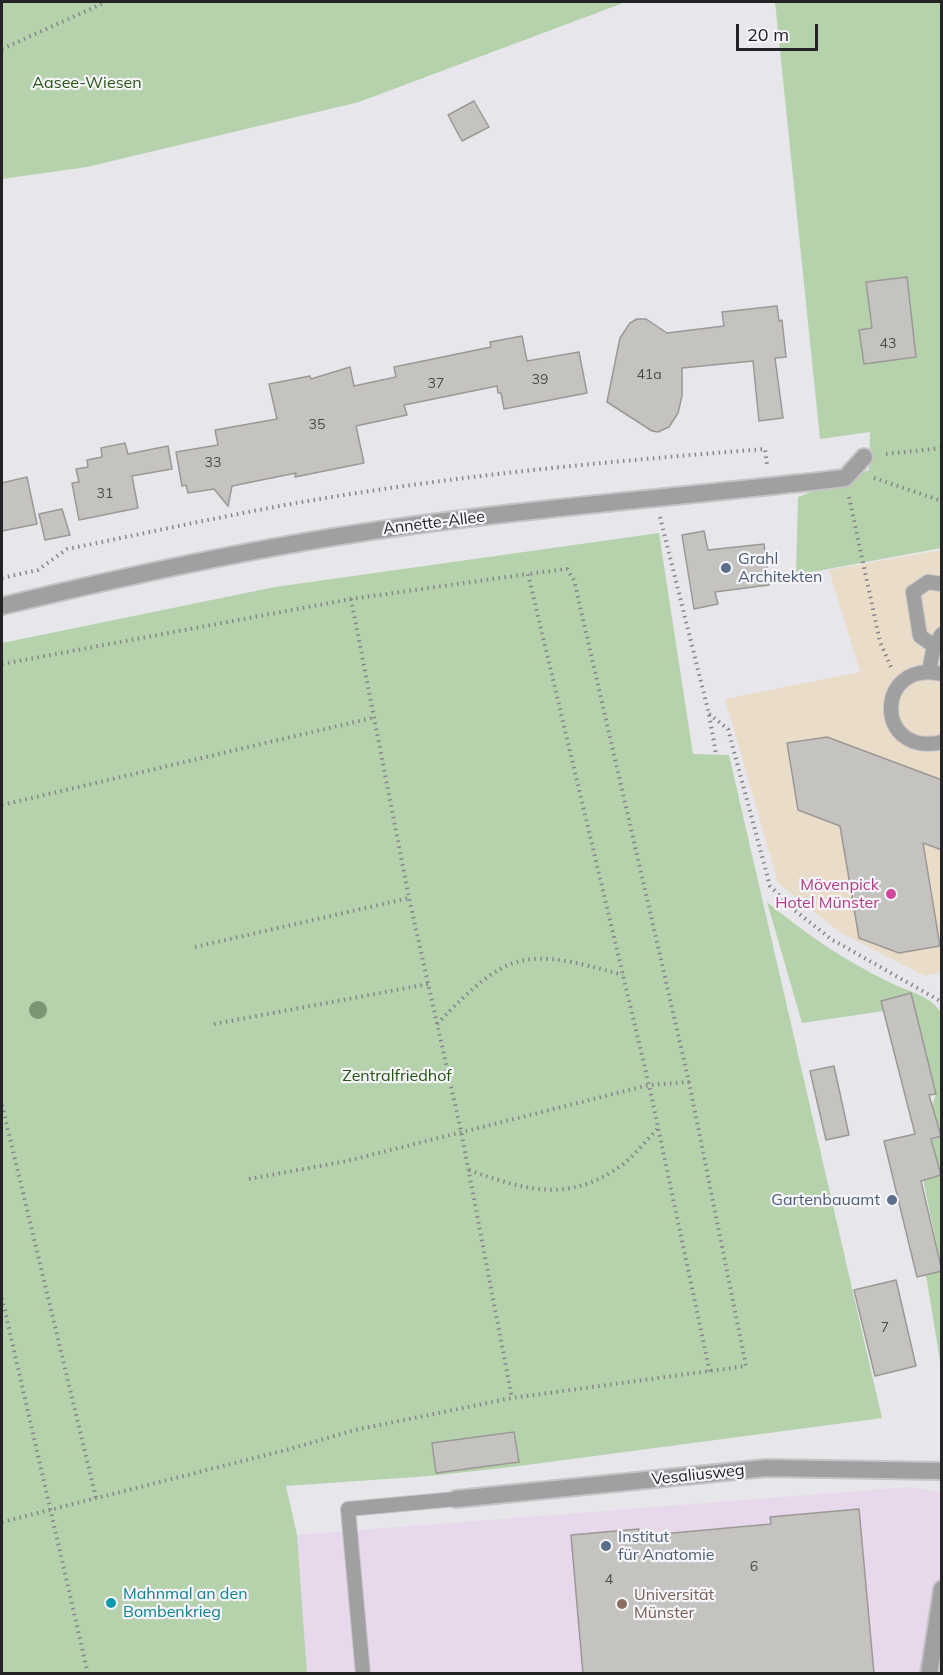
<!DOCTYPE html>
<meta charset="utf-8">
<style>
body{margin:0}
#map{position:relative;width:943px;height:1675px;overflow:hidden;background:#e7e7eb;font-family:Mulish,sans-serif}
canvas{display:block}
.frame{position:absolute;inset:0;border:3px solid #232325;pointer-events:none}
.scale{position:absolute;left:736px;top:24px;width:82px;height:27px;box-sizing:border-box;border:3px solid #232325;border-top:0;padding-left:8px;font-size:18px;line-height:21px;white-space:nowrap;color:#232325;-webkit-text-stroke:4px #f5f4f8;paint-order:stroke}
</style>
<div id="map">
<canvas width="943" height="1675"></canvas>
<div class="frame"></div>
<div class="scale">20 m</div>
</div>
<script>
const ctx = document.querySelector('canvas').getContext('2d');
ctx.lineJoin = 'round';
function paint(path, color) { ctx.fillStyle = color; ctx.fill(path, 'evenodd'); }
function stroke(path, color, width, dash) { ctx.strokeStyle = color; ctx.lineWidth = width; ctx.lineCap = dash ? 'butt' : 'round'; ctx.setLineDash(dash || []); ctx.stroke(path); }
function label(font, color, halo, rows, align = 'center') {
  ctx.font = font + ' Mulish,sans-serif'; ctx.lineWidth = 4.5; ctx.setLineDash([]); ctx.textBaseline = 'middle'; ctx.strokeStyle = halo; ctx.fillStyle = color; for (const [text, x, y, turn = 0] of rows) {
    ctx.save(); ctx.translate(x, y); ctx.rotate((+turn || 0) * Math.PI / 180); ctx.textAlign = isNaN(turn) ? turn : align; if (halo) ctx.strokeText(text, 0, 0); ctx.fillText(text, 0, 0); ctx.restore();
  }
}
const commercial = new Path2D(`
 M941,550v422l-16,4 -84,-43 -63,-50 -53,-184 135,-27 -31,-102z`);
const education = new Path2D(`
 M910,1487l31,6v180h-634l-10,-138z`);
const green = new Path2D(`
 M2,2h624l-267,100 -272,65 -85,12z
 M775,2h167l-1,546 -145,27 2,-78 71,-27 1,-38 -50,7z
 M659,533l34,221 36,1 153,663 -363,48 -89,10 -144,10 11,49 10,138 -305,1v-1031l273,-56z
 M767,902c39,32 78,59 124,81 16,8 41,13 50,30v252l-18,-85 18,-5 -9,-35 9,-4 -9,-30 4,-12 -25,-101 -29,7 2,11 -82,12z
 M941,1271v96l-15,-92z`);
const building = new Path2D(`
 M474,101l15,26 -27,14 -14,-26z
 M907,277l9,80 -52,7 -5,-34 13,-2 -6,-46z
 M777,306l2,15 3,-1 4,37 -11,1 8,60 -24,3 -6,-60 -71,7v28l-4,17 -9,14 -11,5 -6,-1 -45,-29 13,-64 10,-15 7,-4h9l21,14 57,-7 -2,-14z
 M522,336l5,25 52,-9 8,41 -83,16 -3,-16h-3l-1,-7 -93,19 3,10 -51,11 8,37 -69,14 1,-4 -64,13 -4,20 -14,-17 -26,4 -2,-8 -4,1 -6,-34 42,-7 -3,-15 62,-11 -8,-35 41,-8 1,3 39,-12 4,19 42,-9 -2,-10 97,-20 -1,-5z
 M125,443l3,11 40,-8 4,23 -40,7 6,32 -59,12 -7,-37 7,-1 -3,-13 12,-2 -1,-7 15,-3 -1,-9z
 M27,477l10,47 -35,7v-48z
 M62,509l8,26 -25,5 -6,-26z
 M704,531l4,19 56,-6 5,41 -54,7 3,12 -24,5 -12,-74z
 M827,737l115,43v70l-19,-7 17,103 -41,7 -40,-15 -19,-112 -42,-16 -11,-67z
 M911,993l25,101 -7,1 12,41 -10,3 10,36 -20,6 21,90 -25,6 -33,-136 31,-7 -34,-133z
 M834,1066l15,69 -23,5 -16,-69z
 M896,1280l20,86 -41,10 -21,-86z
 M514,1432l5,30 -83,11 -4,-30z
 M859,1509l15,165h-291l-12,-139 68,-6 1,7 131,-12 -1,-7z`);
const path = new Path2D(`
 M2,49l104,-47
 M886,454l56,-6
 M874,478l68,23
 M849,497l31,145 11,25
 M660,517l49,197 7,40
 M2,578l36,-8 29,-21c80,-16 160,-34 241,-48 151,-26 304,-40 457,-52l2,16
 M351,599l58,299 52,233 51,267
 M2,664l349,-65 177,-25 121,511 61,288
 M709,714l19,15 42,157 23,23 38,30 111,63
 M2,805l374,-88
 M195,947l214,-49
 M214,1024l214,-40
 M437,1024c71,-74 87,-77 186,-49
 M2,1105l94,393
 M469,1170c56,20 99,34 153,-5 13,-10 25,-25 36,-37
 M249,1179l98,-18 302,-76 40,-3
 M2,1298l86,376
 M2,1522l288,-73 65,-19 157,-32 234,-32 -57,-284 -115,-502 -7,-11 -39,5`);
const service = new Path2D(`
 M934,646l-14,-10 -7,-44 15,-10 14,2
 M929,671l5,-25 8,-12
 M942,674c-67,-16 -69,84 0,68
 M363,1674l-15,-165 108,-10`);
const minor = new Path2D(`
 M2,606c116,-28 233,-54 351,-72 163,-25 328,-37 492,-56l19,-21
 M456,1499l310,-31 176,3
 M929,1674l13,-85`);
const trees = [
 [38,1010]
];
const markers = [
 [726,568,6,"#5c6f8a"],
 [891,894,6,"#d1479c"],
 [892,1200,6,"#5c6f8a"],
 [606,1546,6,"#5c6f8a"],
 [111,1603,6,"#0f9aa8"],
 [622,1604,6,"#8d6e63"]
];
const numberNames = [
 ["43",888,344],
 ["41a",649,375],
 ["39",540,380],
 ["37",436,384],
 ["35",317,425],
 ["33",213,463],
 ["31",105,494],
 ["7",885,1328],
 ["6",754,1567],
 ["4",609,1580]
];
const parkNames = [
 ["Aasee-Wiesen",87,83],
 ["Zentralfriedhof",397,1076]
];
const streetNames = [
 ["Annette-Allee",434,523,-7],
 ["Vesaliusweg",698,1475,-6]
];
const serviceNames = [
 ["Grahl",738,559],
 ["Architekten",738,577],
 ["Gartenbauamt",880,1200,"right"],
 ["Institut",618,1537],
 ["für Anatomie",618,1555]
];
const hotelNames = [
 ["Mövenpick",879,885],
 ["Hotel Münster",879,903]
];
const cultureNames = [
 ["Mahnmal an den",123,1594],
 ["Bombenkrieg",123,1612]
];
const educationNames = [
 ["Universität",634,1595],
 ["Münster",634,1613]
];
paint(commercial, '#e9dcc8');
paint(education, '#e7d8eb');
paint(green, '#b5d2ad');
paint(building, '#c5c3c0');
stroke(building, '#9b9896', 1.5);
stroke(service, '#c4c4c7', 16);
stroke(minor, '#c4c4c7', 20);
stroke(path, '#868689', 4, [1.5, 4.5]);
stroke(service, '#a0a0a1', 14);
stroke(minor, '#a0a0a1', 16);
ctx.fillStyle = '#7c9673';
for (const [x, y] of trees) { ctx.beginPath(); ctx.arc(x, y, 9, 0, 2 * Math.PI); ctx.fill(); }
for (const [x, y, r, color] of markers) { const dot = new Path2D(); dot.arc(x, y, r, 0, 2 * Math.PI); ctx.fillStyle = color; ctx.fill(dot); stroke(dot, '#f5f4f8', 2); }
label('14px', '#4c4b4c', null, numberNames);
label('16px', '#245410', '#f5f4f8', parkNames);
label('16px', '#232325', '#f5f4f8', streetNames);
label('16px', '#4e5e75', '#f5f4f8', serviceNames, 'left');
label('16px', '#b23c85', '#f5f4f8', hotelNames, 'right');
label('16px', '#0d838f', '#f5f4f8', cultureNames, 'left');
label('16px', '#785e54', '#f5f4f8', educationNames, 'left');
</script>
